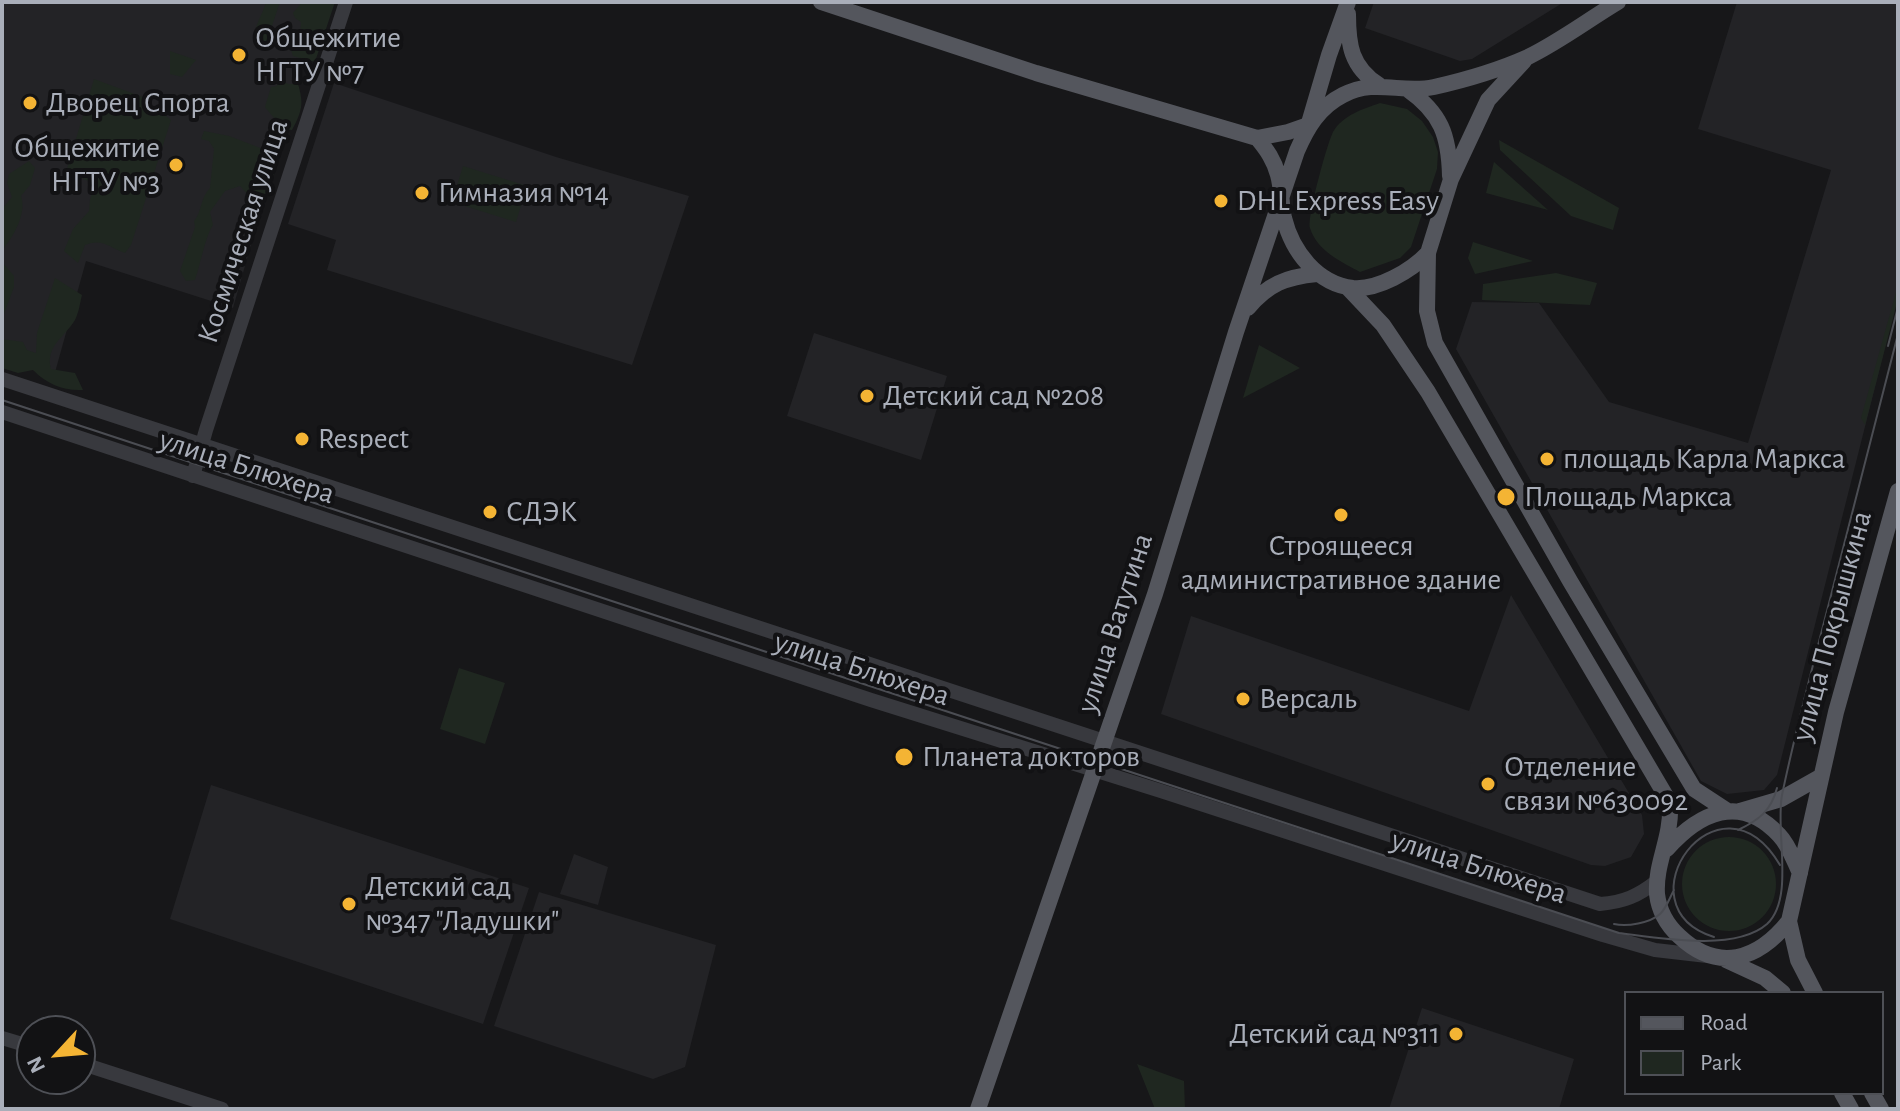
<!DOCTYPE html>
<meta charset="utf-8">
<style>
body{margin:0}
#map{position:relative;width:1900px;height:1111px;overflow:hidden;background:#171719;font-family:"Alegreya Sans",sans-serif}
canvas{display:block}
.frame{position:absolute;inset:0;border:4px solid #a9aeb9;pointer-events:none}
.legend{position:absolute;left:1624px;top:991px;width:260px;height:104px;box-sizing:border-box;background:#121214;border:2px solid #4e5056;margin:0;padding:10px 14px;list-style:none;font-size:24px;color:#a9aeb9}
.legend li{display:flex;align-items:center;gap:16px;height:40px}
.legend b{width:40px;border:2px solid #4e5056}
.north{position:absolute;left:16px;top:1015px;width:80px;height:80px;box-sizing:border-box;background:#121214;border:2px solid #4e5056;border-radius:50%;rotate:244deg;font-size:22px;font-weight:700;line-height:32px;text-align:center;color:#a9aeb9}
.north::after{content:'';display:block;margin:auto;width:28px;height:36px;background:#f4b434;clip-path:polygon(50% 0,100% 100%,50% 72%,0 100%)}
</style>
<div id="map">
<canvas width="1900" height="1111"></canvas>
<div class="frame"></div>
<ul class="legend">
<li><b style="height:10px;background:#54565d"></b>Road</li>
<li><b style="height:22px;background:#1f2720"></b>Park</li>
</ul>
<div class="north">N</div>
</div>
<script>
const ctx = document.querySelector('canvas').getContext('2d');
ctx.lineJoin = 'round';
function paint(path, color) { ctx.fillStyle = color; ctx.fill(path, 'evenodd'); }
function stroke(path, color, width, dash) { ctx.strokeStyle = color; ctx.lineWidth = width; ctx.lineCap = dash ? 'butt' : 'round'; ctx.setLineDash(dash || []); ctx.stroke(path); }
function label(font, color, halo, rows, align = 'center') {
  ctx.font = font + ' "Alegreya Sans",sans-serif'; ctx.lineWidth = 8; ctx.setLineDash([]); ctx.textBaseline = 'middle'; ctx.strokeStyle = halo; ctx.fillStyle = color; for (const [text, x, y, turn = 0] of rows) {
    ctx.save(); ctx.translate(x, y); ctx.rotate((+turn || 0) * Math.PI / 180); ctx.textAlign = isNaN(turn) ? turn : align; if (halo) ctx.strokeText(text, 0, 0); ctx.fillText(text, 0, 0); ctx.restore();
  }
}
const built = new Path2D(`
 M2,2h318l-87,306 -147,-47 -32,115 -52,-15z
 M1374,2h190l-92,57 -12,2 -95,-33z
 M1737,2h161v294l-121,479 -13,15 -37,4 -26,-13 -245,-432 16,-47 67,1 70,99 139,41 83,-273 -133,-41z
 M334,83l222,74 133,39 -57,169 -305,-95 9,-30 -48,-16z
 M814,333l133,43 -26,84 -134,-44z
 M1511,595l131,220 2,19 -13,23 -26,9 -14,-1 -430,-151 30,-98 278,95z
 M211,785l318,103 -46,136 -313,-105z
 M574,854l34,13 -10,38 -38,-11z
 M539,892l177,53 -31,122 -32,12 -159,-53z
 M1422,1008l152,51 -15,50h-170z`);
const green = new Path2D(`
 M266,2h14l-15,45 -4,1 -6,-3c-4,-15 7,-28 11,-43z
 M302,2h33l-20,60 -22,-6 -2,-6 9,-10 1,-18 -6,-4 -2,-5z
 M170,51l26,9 -14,17 -12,-3z
 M94,79l54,20 -1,2 24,19 -40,125 -6,8c-17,-6 -22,-15 -40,-8l-7,18 -14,-12 9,-22 16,-18 1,-12 6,-15 -30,-12z
 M283,81l5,3h10c6,20 4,27 -6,46l-9,-1 -18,-22 6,-20 6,-1 1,-4z
 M1380,103l27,6 15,12 11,16 5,15 -1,17 -26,78 -11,11 -40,14c-18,-10 -43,-21 -50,-44 -3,-11 17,-84 23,-96 10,-17 30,-23 47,-29z
 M204,131l25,5 47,18 1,12 -14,33 -13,-2 -10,-11 -15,5 -15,21 3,13c-7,9 -13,41 -18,55l-9,1 -6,-10 15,-44 -1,-6c8,-9 6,-23 16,-33l4,-39 -5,-8 -8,-2z
 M1499,140l120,68 -6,22 -42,-14 -71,-66z
 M29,161l6,7 -5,17 -9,11c6,16 -7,41 -19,54v-41l10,-12 -5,-14 2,-9z
 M1494,162l54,48 -62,-17z
 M463,166l64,20 -11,36 -64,-20z
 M1473,242l60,19 -58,13 -7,-16z
 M2,262l12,14v11l-12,32z
 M1556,273l41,10 -7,22 -108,-5 1,-16z
 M55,278l27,17c-2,8 -3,17 -7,25 -10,17 -30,26 -24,49l24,4 8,17c-20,1 -36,-6 -50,-20l-15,3 -16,-5v-29l21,3 4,8 9,3 1,-20z
 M1898,285v14l-33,126 -4,-7z
 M1259,345l41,23 -57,30z
 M459,668l46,15 -20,61 -45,-15z
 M1682 884a47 47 0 1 1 94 0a47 47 0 1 1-94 0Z
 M1137,1064l47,17 1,28h-30z`);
const minor = new Path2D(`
 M2,379l1598,525c24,-2 38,-8 57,-23
 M2,412l869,288 290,91 442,144 52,15 52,6
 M193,476l13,-46 140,-428
 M2,1038l30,9
 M80,1063l142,46`);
const major = new Path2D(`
 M821,2l215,71 221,65 31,-6 20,-7
 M1348,14c0,31 3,53 31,71
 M1524,61l-36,39 -37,79 -23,74 -1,58 8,32 135,238 124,208 32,21
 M1407,89c34,24 42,46 43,87
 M1309,123l20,-68 19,-53
 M1257,138c10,12 17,22 21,37 4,14 3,29 6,43 8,33 33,66 69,70 25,2 58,-17 75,-35
 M1348,288l35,37 45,67 242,411c2,36 -15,59 -13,91 2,17 10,31 22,42 39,37 79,24 110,-15l47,-209 62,-221
 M1248,308c20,-24 38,-31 69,-34
 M1740,811l41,-12 39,-22
 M1667,849c32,-36 73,-56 112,-14 10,10 15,26 21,38
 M1789,921l9,39 17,33
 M1726,960l39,18 18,15
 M1842,1093l9,16
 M1872,1093l9,16
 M978,1109l177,-515 81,-262 61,-181c10,-23 22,-44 46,-56 33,-17 58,-1 91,-8 31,-7 65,-17 94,-30 31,-15 60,-37 90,-55`);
const tram = new Path2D(`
 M1888,346l10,-39
 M2,400l1617,533c40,5 116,19 148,-9 28,-26 8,-92 15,-129 13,-62 29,-123 45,-184 24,-92 47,-185 71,-277
 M1738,830c21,-10 33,-19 39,-42
 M1614,924c13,3 36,-1 46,-10 6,-5 10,-17 14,-24
 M1714,937c-98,-31 5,-175 66,-72`);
const markers = [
 [239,55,8,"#f4b434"],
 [30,103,8,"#f4b434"],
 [176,165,8,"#f4b434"],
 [422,193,8,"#f4b434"],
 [1221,201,8,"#f4b434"],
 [867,396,8,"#f4b434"],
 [302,439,8,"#f4b434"],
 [1547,459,8,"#f4b434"],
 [1506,497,10,"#f4b434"],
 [490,512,8,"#f4b434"],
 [1341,515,8,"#f4b434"],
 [1243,699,8,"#f4b434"],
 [904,757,10,"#f4b434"],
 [1488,784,8,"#f4b434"],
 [349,904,8,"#f4b434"],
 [1456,1034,8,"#f4b434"]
];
const poiNames = [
 ["Общежитие",255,38],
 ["НГТУ №7",255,72],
 ["Дворец Спорта",46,103],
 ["Общежитие",160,148,"right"],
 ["НГТУ №3",160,182,"right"],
 ["Гимназия №14",438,193],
 ["DHL Express Easy",1237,201],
 ["Детский сад №208",883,396],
 ["Respect",318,439],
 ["площадь Карла Маркса",1563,459],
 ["Площадь Маркса",1524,497],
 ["СДЭК",506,512],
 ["Строящееся",1341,546,"center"],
 ["административное здание",1341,580,"center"],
 ["Версаль",1259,699],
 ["Планета докторов",922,757],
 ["Отделение",1504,767],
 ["связи №630092",1504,801],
 ["Детский сад",365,887],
 ["№347 \"Ладушки\"",365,921],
 ["Детский сад №311",1440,1034,"right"]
];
const streetNames = [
 ["Космическая улица",243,231,-72],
 ["улица Блюхера",247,467,18],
 ["улица Ватутина",1115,623,-72],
 ["улица Покрышкина",1832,626,-75],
 ["улица Блюхера",862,669,18],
 ["улица Блюхера",1479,867,18]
];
paint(built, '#232326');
paint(green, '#1f2720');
stroke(minor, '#38393e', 14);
stroke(major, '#54565d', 16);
stroke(tram, '#4b4d53', 2);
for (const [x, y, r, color] of markers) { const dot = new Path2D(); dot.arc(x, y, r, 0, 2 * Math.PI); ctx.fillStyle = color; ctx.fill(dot); stroke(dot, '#121214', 3); }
label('30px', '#a9aeb9', '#121214', poiNames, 'left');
label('30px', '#a9aeb9', '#121214', streetNames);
</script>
